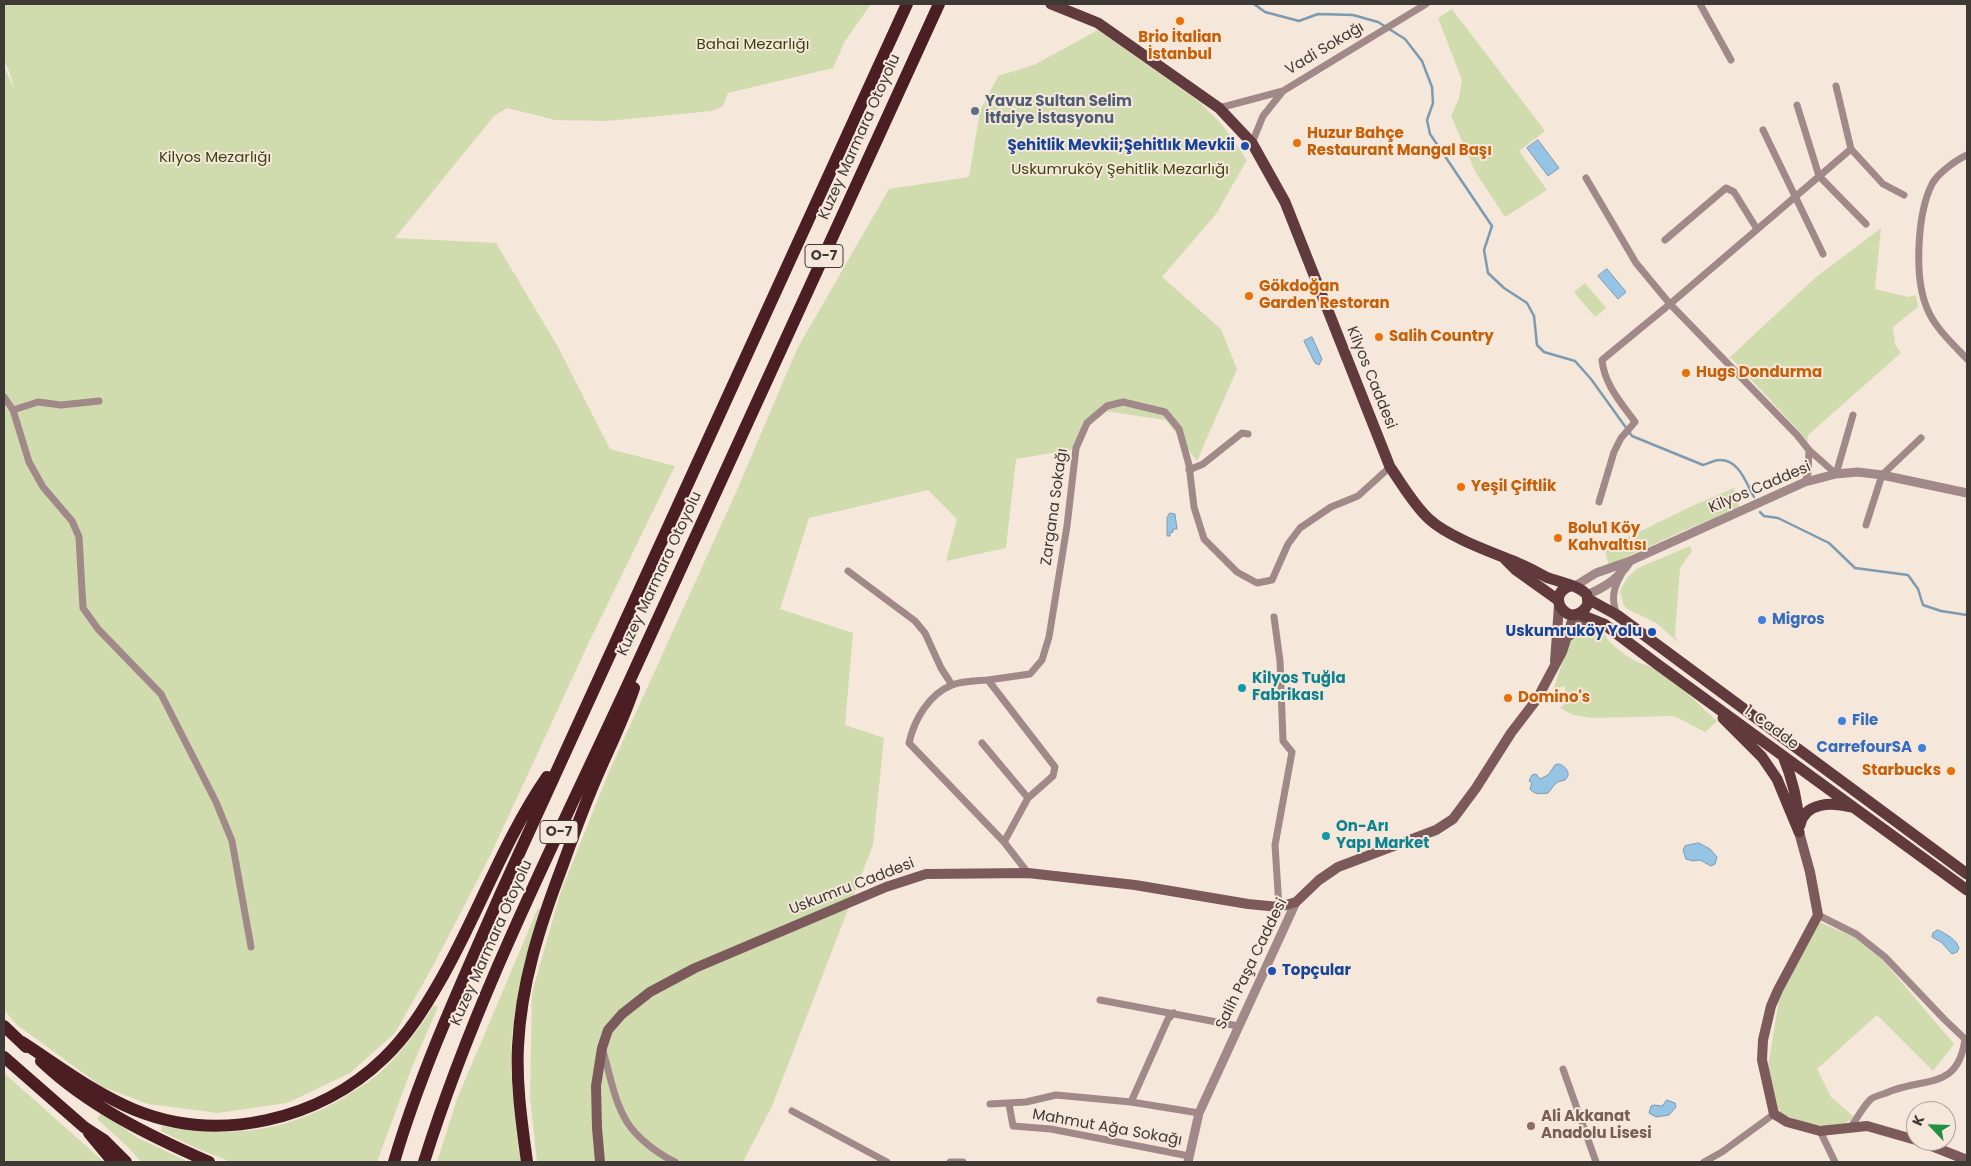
<!DOCTYPE html>
<meta charset="utf-8">
<style>
body{margin:0}
#map{position:relative;width:1971px;height:1166px;overflow:hidden;background:#f6e7db;font-family:Poppins,sans-serif}
canvas{display:block}
.frame{position:absolute;inset:0;border:5px solid #3f3935;pointer-events:none}
.north{position:absolute;left:1906px;top:1101px;width:50px;height:50px;box-sizing:border-box;background:#f6e7db;border:1px solid #ada199;border-radius:50%;rotate:294deg;font-size:14px;font-weight:700;line-height:20px;text-align:center;color:#3f3935}
.north::after{content:'';display:block;margin:auto;width:18px;height:22px;background:#228e46;clip-path:polygon(50% 0,100% 100%,50% 72%,0 100%)}
</style>
<div id="map">
<canvas width="1971" height="1166"></canvas>
<div class="frame"></div>
<div class="north">K</div>
</div>
<script>
const ctx = document.querySelector('canvas').getContext('2d');
ctx.lineJoin = 'round';
function paint(path, color) { ctx.fillStyle = color; ctx.fill(path, 'evenodd'); }
function stroke(path, color, width, dash) { ctx.strokeStyle = color; ctx.lineWidth = width; ctx.lineCap = dash ? 'butt' : 'round'; ctx.setLineDash(dash || []); ctx.stroke(path); }
function label(font, color, halo, rows, align = 'center') {
  ctx.font = font + ' Poppins,sans-serif'; ctx.lineWidth = 4; ctx.setLineDash([]); ctx.textBaseline = 'middle'; ctx.strokeStyle = halo; ctx.fillStyle = color; for (const [text, x, y, turn = 0] of rows) {
    ctx.save(); ctx.translate(x, y); ctx.rotate((+turn || 0) * Math.PI / 180); ctx.textAlign = isNaN(turn) ? turn : align; if (halo) ctx.strokeText(text, 0, 0); ctx.fillText(text, 0, 0); ctx.restore();
  }
}
const green = new Path2D(`
 M4,4h867l-26,37 -12,27 -105,25 -5,13 -11,5 -105,10 -52,-1 -48,-12 -13,8 -99,122 101,5 62,104 52,102 65,17 -84,172 -102,220 -56,108 -38,67 -45,40 -63,30 -69,10 -70,-9 -47,-18 -84,-61 -13,-15v-943l11,23 -7,-22 -4,-6z
 M1452,9l93,122 -26,20 28,39 -42,27 -29,-44 -25,-57 8,-18 3,-18 -24,-62z
 M1098,30l103,73 23,24 23,33 -31,54 -54,63 59,52 16,40 -40,92 -31,-41 -69,-10 -21,39 -60,10 -10,89 -60,13 11,-42 -29,-29 -119,28 -29,91 73,24 -8,92 39,13 -11,107 -101,261 -29,56h-206l-7,-65 2,-104 28,-99 48,-120 129,-284 60,-141 92,-160 80,-12 11,-66 18,-35 36,-11z
 M1881,228l-6,61 33,8 8,-2 2,12 -25,20 2,17 6,9 -93,82 -1,7 -8,-11 -67,-72 -3,-1 86,-80z
 M1585,283l21,25 -11,9 -21,-25z
 M1734,488l6,20 -55,22 -76,35 -5,-16 88,-43z
 M1690,546l2,5 -12,17 -4,52 -1,17 4,6 -23,-20 -29,-14 -4,-5 -3,-13 7,-13 11,-10z
 M1592,628c15,3 11,7 20,16 4,4 10,8 15,12 10,7 18,8 28,13 21,11 44,36 62,52l-12,11 -31,-16 -82,2 -19,-3 -13,-7 7,-6 -3,-16 -11,4c5,-13 15,-49 24,-57 5,-3 10,-4 15,-5z
 M538,908l3,2c-11,41 -26,83 -29,126 -4,42 5,85 9,126h-84l20,-63z
 M1819,922l35,15 28,22 72,85 -21,27 -56,-56 -60,54 14,28 23,20c-20,18 -50,5 -72,-3l-4,-6 -10,-42 12,-72z
 M434,1005l4,2 -26,60 -35,95h-146l-35,-14 -35,-17 1,-5c67,13 124,6 183,-29 13,-9 29,-18 40,-29 19,-19 35,-40 49,-63z
 M4,1073l98,87 1,2h-99z
 M102,1112l34,25 53,25h-48l-13,-15 -31,-28z`);
const water = new Path2D(`
 M1538,140l21,28 -11,8 -21,-28z
 M1607,269l19,23 -8,7 -20,-23z
 M1312,337l10,22 -3,6 -4,-2 -11,-22z
 M1170,513l5,1 2,15h-4v3l-3,1v3h-3v-18z
 M1559,764c7,2 13,10 6,16 -3,1 -6,1 -9,3 -3,3 -5,7 -8,10 -7,1 -13,2 -18,-4l2,-6 -3,-2 3,-6 4,-1 4,5 8,-4 7,-10z
 M1699,843l11,6 7,8 -2,7 -4,2 -11,-6 -7,1 -7,-2 -3,-9 2,-4z
 M1938,930c8,4 18,9 21,18l-2,4 -5,2 -11,-12 -9,-5 1,-4z
 M1667,1100l8,3 1,4 -7,8 -13,2 -7,-4 2,-7 3,-1 8,1z`);
const stream = new Path2D(`
 M1254,4l11,8 34,9 19,-7 35,1 25,7 27,17 17,22 10,26 1,16 -6,17 3,14 62,92 -8,24 4,23 16,15 23,15 7,13 3,29 7,7 31,9 16,18 41,57 71,29c5,-1 11,-5 16,-5 20,-1 27,23 35,37
 M1760,512l4,4 14,2 51,25 26,25 53,7 10,14 5,16 18,6 26,4`);
const minor = new Path2D(`
 M1700,4l31,56
 M1836,86l15,63 32,35 21,11
 M1797,105l22,71 47,48
 M1219,108l64,-17 143,-87
 M1763,130l60,124
 M1252,143l11,-27 20,-25
 M1967,155c-11,5 -29,18 -35,29 -15,30 -18,94 -5,124 7,19 26,36 40,51
 M1586,178l50,85 34,41 127,131 12,15 27,24 17,-59
 M1665,240l61,-52 8,4 23,37
 M4,397l9,13 16,52 14,25 29,34 7,16 4,71 15,21 63,65 55,108 16,39 19,106
 M13,410l25,-8 23,3 38,-4
 M1189,470l14,-6 39,-31 6,1
 M1805,482l3,-9 1,-23
 M1599,502l15,-50 7,-14 14,-16c-13,-18 -31,-38 -33,-62l68,-56 181,-155
 M1866,525l16,-50 39,-37
 M848,571l67,50 10,12 16,35 11,17
 M1617,615c-6,-16 -4,-26 4,-40
 M1274,617l6,44 3,80 9,11 -17,93 4,62
 M988,680l42,-6 12,-14 7,-23 18,-111 9,-78 11,-25 20,-17 16,-4 42,10 14,17 10,36 5,42 10,32 33,33 20,11 15,-3 16,-36 12,-16 31,-21 27,-11 32,-29
 M982,743l46,55
 M1004,842l24,-44 25,-22 2,-9 -67,-87c-11,1 -26,1 -36,5 -23,9 -38,35 -43,58l95,99 24,31
 M1818,915l38,19 29,23 59,62 21,20c-7,53 -42,37 -79,54 -5,2 -11,3 -15,6 -8,7 -14,20 -21,29
 M1100,1000l138,26
 M603,1051c7,23 11,50 24,71 10,16 31,32 48,40
 M1563,1069l33,93
 M1131,1102l37,-83 6,-6
 M990,1104l36,-2 30,-7 75,7 68,11
 M1009,1104l4,22 38,3 138,27
 M792,1111l95,51
 M1820,1131l15,31
 M950,1162h13
 M1704,1162l18,-10 52,-38`);
const tertiary = new Path2D(`
 M1575,586l21,-13 34,-12 175,-79 31,-8 22,-2 24,3 85,18
 M1587,595c20,-9 31,-16 43,-34
 M1188,1162l11,-49 97,-211`);
const secondary = new Path2D(`
 M1569,636l13,-13 14,-2
 M1555,662l4,-57
 M1799,832l11,40 8,43 -40,75 -7,16 -8,34 -1,20 12,54 13,8 33,9 47,-5 49,14
 M1919,1141l48,19
 M600,1162l-3,-34 -1,-42 6,-38 6,-18 14,-16 28,-22 45,-24 191,-81 40,-13 102,-1 107,12 113,19 31,3 17,-5 23,-22 19,-13 98,-37 17,-11 23,-31 35,-55 26,-34 25,-47 12,-37`);
const primary = new Path2D(`
 M1051,4l47,19 121,85 33,35 33,59 105,265c12,17 23,37 39,52 19,18 65,34 89,44 10,4 19,9 28,14 12,5 34,8 41,18l1,9c-16,29 -46,-8 -18,-18
 M1505,559l11,11 42,30
 M1588,599l29,16 350,259
 M1579,614l25,10 53,40 310,226
 M1723,718l39,39 15,22 22,53
 M1783,756c9,22 15,46 16,69
 M1800,825c5,-23 32,-23 51,-18`);
const motorway = new Path2D(`
 M4,1026l22,21
 M22,1042c37,24 72,51 113,68 84,34 185,10 249,-52 23,-22 40,-49 56,-77 38,-66 63,-140 107,-204
 M4,1057l80,70 20,13 22,22
 M41,1061c47,45 109,75 168,101
 M89,1133l24,29
 M394,1162c27,-92 68,-180 107,-269l406,-889
 M424,1162c52,-166 132,-322 205,-480 104,-226 206,-452 310,-678
 M527,1162c-5,-38 -11,-77 -9,-116 3,-63 22,-121 44,-179 9,-25 18,-50 28,-74 14,-35 32,-69 44,-105`);
const markers = [
 [1180,21,5,"#e8710a"],
 [975,111,5,"#5c6f8a"],
 [1297,143,5,"#e8710a"],
 [1245,146,5,"#1a4fb4"],
 [1249,296,5,"#e8710a"],
 [1379,337,5,"#e8710a"],
 [1686,373,5,"#e8710a"],
 [1461,487,5,"#e8710a"],
 [1558,538,5,"#e8710a"],
 [1762,620,5,"#3f7fe0"],
 [1652,632,5,"#1a4fb4"],
 [1242,688,5,"#0f9aa8"],
 [1508,698,5,"#e8710a"],
 [1842,721,5,"#3f7fe0"],
 [1922,748,5,"#3f7fe0"],
 [1951,771,5,"#e8710a"],
 [1326,836,5,"#0f9aa8"],
 [1272,971,5,"#1a4fb4"],
 [1531,1126,5,"#8d6e63"]
];
const shields = [
 [824,256,38],
 [559,832,38]
];
const shieldNames = [
 ["O-7",824,256],
 ["O-7",559,832]
];
const foodNames = [
 ["Brio İtalian",1180,38,"center"],
 ["İstanbul",1180,55,"center"],
 ["Huzur Bahçe",1307,134],
 ["Restaurant Mangal Başı",1307,151],
 ["Gökdoğan",1259,287],
 ["Garden Restoran",1259,304],
 ["Salih Country",1389,337],
 ["Hugs Dondurma",1696,373],
 ["Yeşil Çiftlik",1471,487],
 ["Bolu1 Köy",1568,529],
 ["Kahvaltısı",1568,546],
 ["Domino's",1518,698],
 ["Starbucks",1941,771,"right"]
];
const parkNames = [
 ["Bahai Mezarlığı",753,45],
 ["Kilyos Mezarlığı",215,158],
 ["Uskumruköy Şehitlik Mezarlığı",1120,170]
];
const streetNames = [
 ["Vadi Sokağı",1325,49,-31],
 ["Kuzey Marmara Otoyolu",860,137,-66],
 ["Kilyos Caddesi",1371,378,68],
 ["Kilyos Caddesi",1760,488,-23],
 ["Zargana Sokağı",1055,507,-82],
 ["Kuzey Marmara Otoyolu",660,574,-65],
 ["1. Cadde",1771,728,36],
 ["Uskumru Caddesi",852,887,-21],
 ["Kuzey Marmara Otoyolu",492,943,-66],
 ["Salih Paşa Caddesi",1252,964,-64],
 ["Mahmut Ağa Sokağı",1107,1128,10]
];
const serviceNames = [
 ["Yavuz Sultan Selim",985,102],
 ["İtfaiye İstasyonu",985,119]
];
const transitNames = [
 ["Şehitlik Mevkii;Şehitlık Mevkii",1235,146],
 ["Uskumruköy Yolu",1642,632],
 ["Topçular",1282,971,"left"]
];
const shopNames = [
 ["Migros",1772,620],
 ["File",1852,721],
 ["CarrefourSA",1912,748,"right"]
];
const cultureNames = [
 ["Kilyos Tuğla",1252,679],
 ["Fabrikası",1252,696],
 ["On-Arı",1336,827],
 ["Yapı Market",1336,844]
];
const educationNames = [
 ["Ali Akkanat",1541,1117],
 ["Anadolu Lisesi",1541,1134]
];
paint(green, '#d0dcae');
paint(water, '#96c4e4');
stroke(water, '#7c9ab0', 1);
stroke(stream, '#7c9ab0', 2.5);
stroke(minor, '#a18889', 7);
stroke(tertiary, '#a18889', 9);
stroke(secondary, '#7c5a5c', 10);
stroke(primary, '#613a3d', 11);
stroke(motorway, '#4a1e23', 12);
for (const [x, y, r, color] of markers) { const dot = new Path2D(); dot.arc(x, y, r, 0, 2 * Math.PI); ctx.fillStyle = color; ctx.fill(dot); stroke(dot, '#f6e7db', 2); }
for (const [x, y, w] of shields) { const box = new Path2D(); box.roundRect(x - w / 2, y - 11.5, w, 23, 4); ctx.fillStyle = '#f6e7db'; ctx.fill(box); stroke(box, '#3f3935', 1); }
label('bold 14px', '#3f3935', null, shieldNames);
label('bold 15px', '#c56008', '#f6e7db', foodNames, 'left');
label('15px', '#3a440d', '#f6e7db', parkNames);
label('15px', '#3f3935', '#f6e7db', streetNames);
label('bold 15px', '#4e5e75', '#f6e7db', serviceNames, 'left');
label('bold 15px', '#164399', '#f6e7db', transitNames, 'right');
label('bold 15px', '#366cbe', '#f6e7db', shopNames, 'left');
label('bold 15px', '#0d838f', '#f6e7db', cultureNames, 'left');
label('bold 15px', '#785e54', '#f6e7db', educationNames, 'left');
</script>
